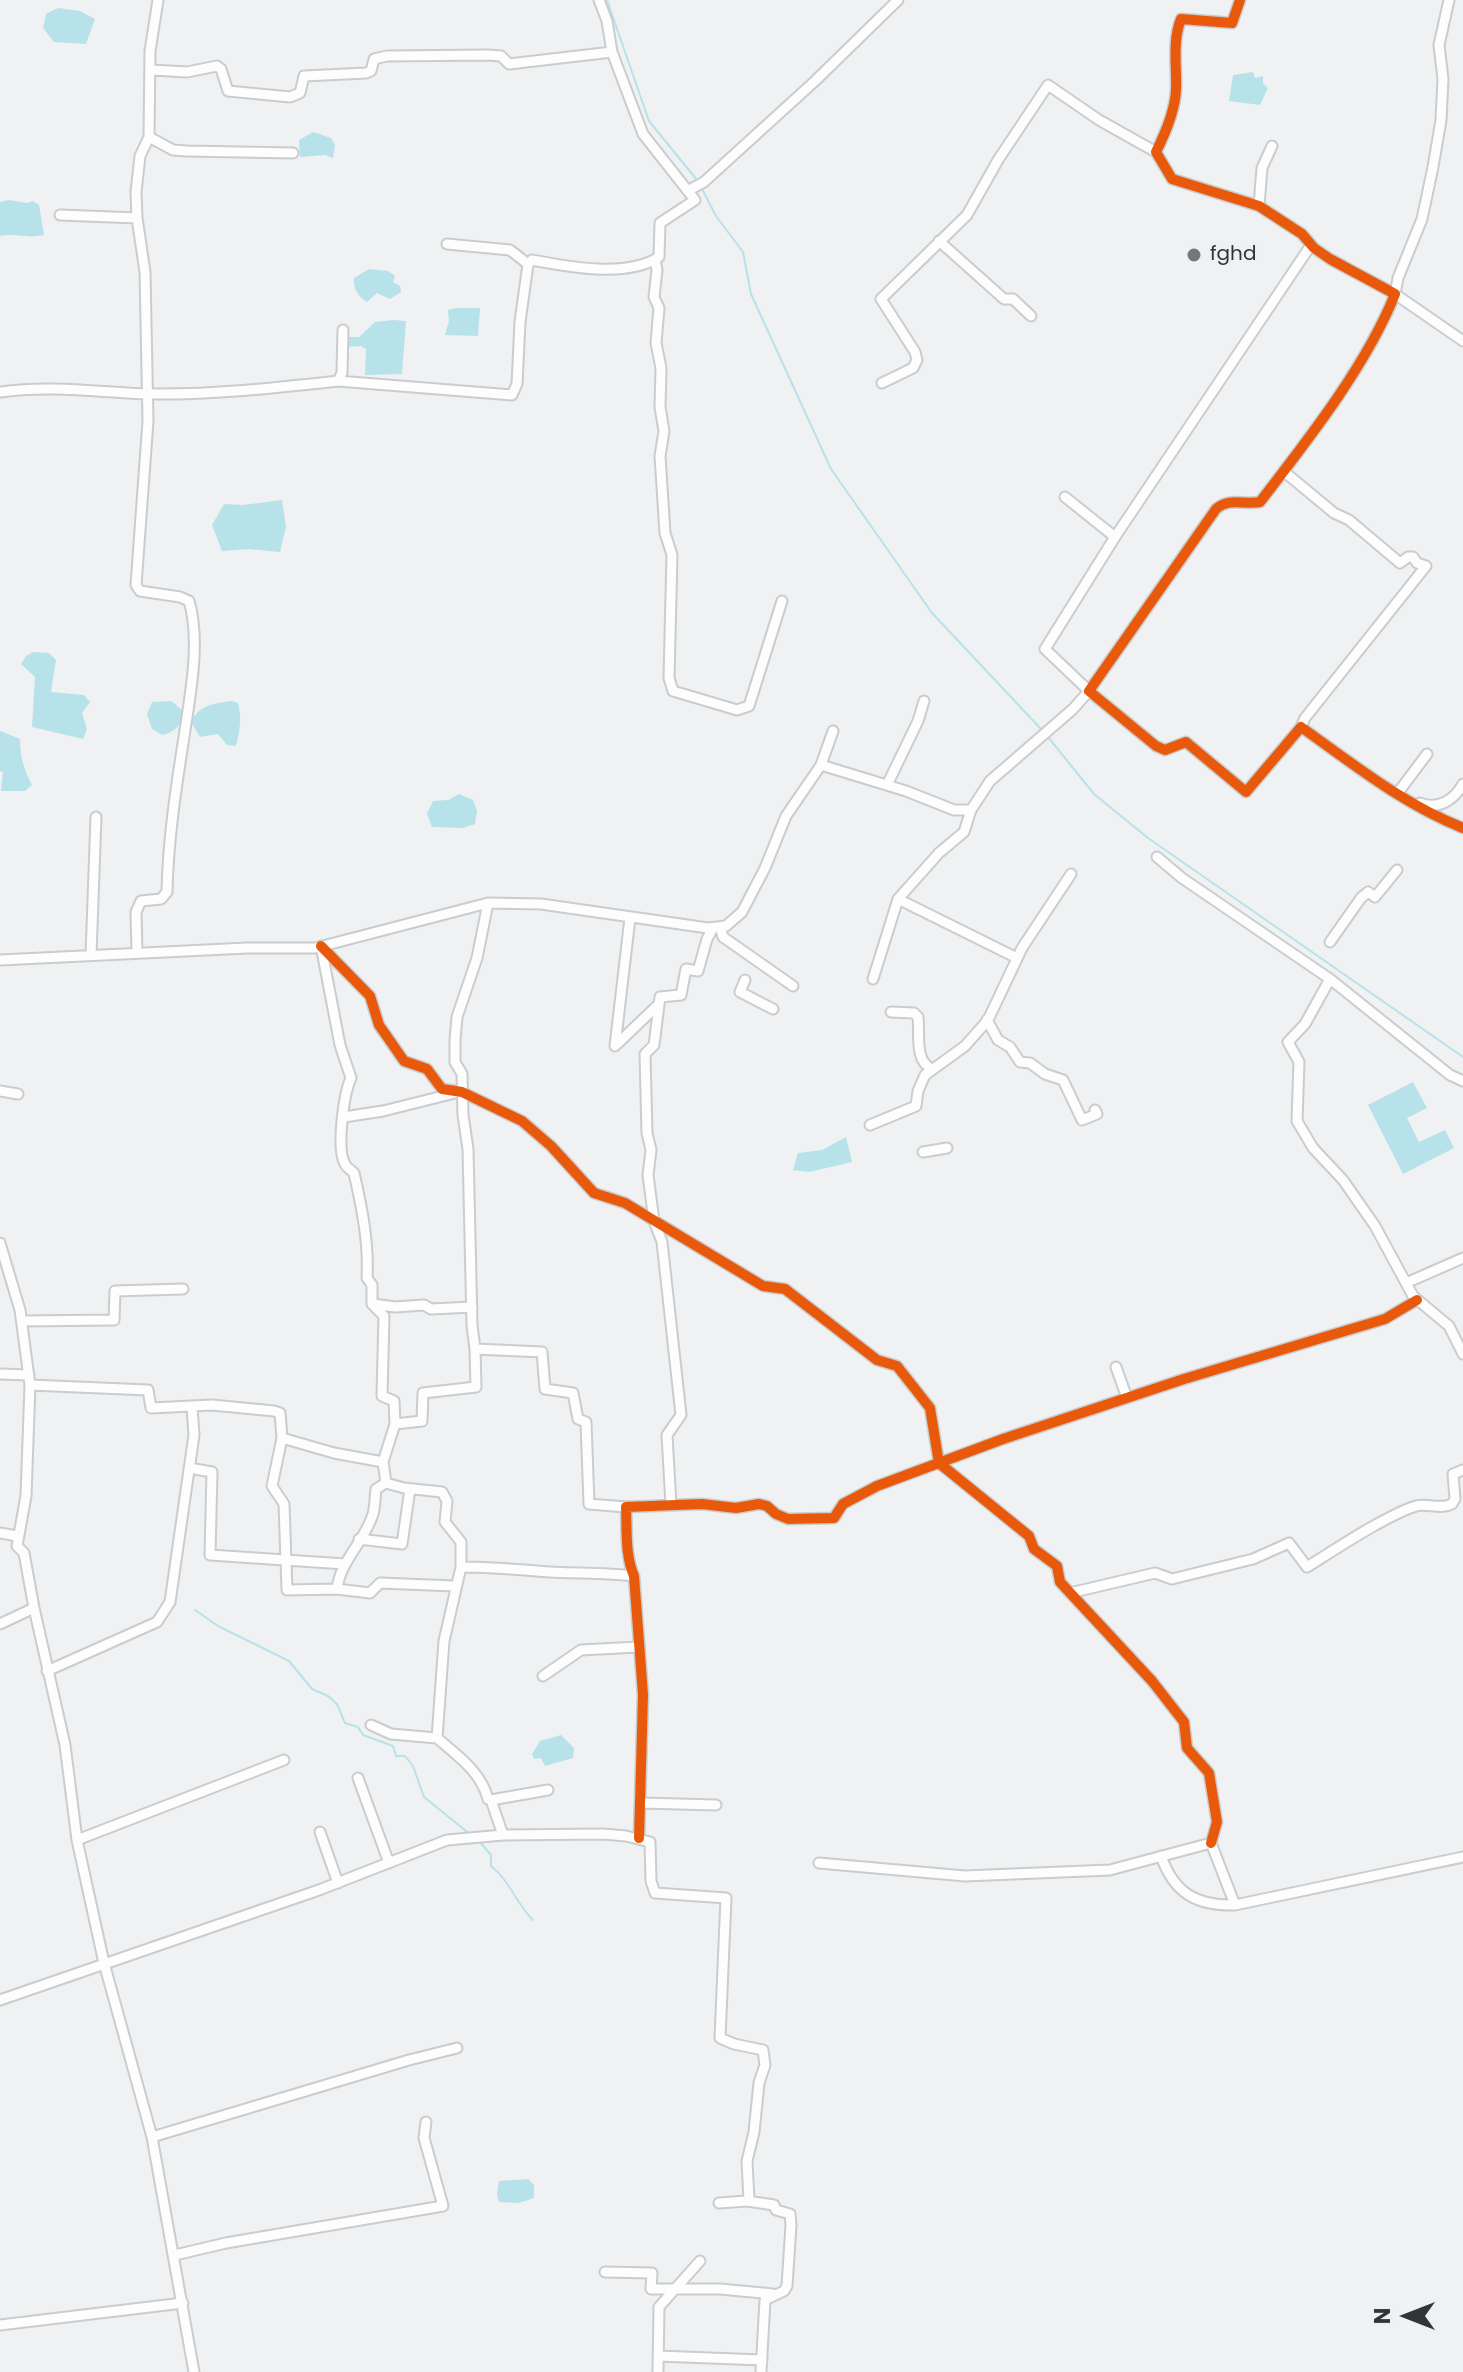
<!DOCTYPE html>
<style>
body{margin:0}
#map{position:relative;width:1463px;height:2372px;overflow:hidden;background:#eff1f3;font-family:Poppins,sans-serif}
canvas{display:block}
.north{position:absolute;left:1367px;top:2276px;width:80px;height:80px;-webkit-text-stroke:6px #eef1f4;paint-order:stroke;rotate:270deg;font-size:22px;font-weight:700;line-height:32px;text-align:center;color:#323435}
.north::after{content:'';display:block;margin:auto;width:28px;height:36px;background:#323435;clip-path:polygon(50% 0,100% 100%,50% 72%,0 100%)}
</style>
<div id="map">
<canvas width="1463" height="2372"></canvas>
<div class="north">N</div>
</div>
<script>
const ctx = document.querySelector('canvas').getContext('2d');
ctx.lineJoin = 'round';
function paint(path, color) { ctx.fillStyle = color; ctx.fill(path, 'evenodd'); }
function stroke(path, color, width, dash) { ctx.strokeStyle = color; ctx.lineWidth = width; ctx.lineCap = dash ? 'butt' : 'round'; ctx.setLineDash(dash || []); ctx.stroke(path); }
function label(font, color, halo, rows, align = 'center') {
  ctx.font = font + ' Poppins,sans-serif'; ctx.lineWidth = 8; ctx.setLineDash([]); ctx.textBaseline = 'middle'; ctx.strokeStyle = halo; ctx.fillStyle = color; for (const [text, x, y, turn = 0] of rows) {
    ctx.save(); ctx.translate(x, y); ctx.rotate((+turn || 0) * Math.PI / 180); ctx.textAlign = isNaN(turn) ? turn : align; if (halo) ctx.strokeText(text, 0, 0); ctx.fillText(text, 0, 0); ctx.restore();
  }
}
const water = new Path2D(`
 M58,8l22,3 15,8 -9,25 -32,-2 -11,-14 3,-14z
 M1253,72l2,6 8,-2v7l5,5 -8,17 -31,-4 4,-26z
 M313,132l18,6 4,7 -2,13 -8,-3 -25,2 -1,-17z
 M9,200l18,3 6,-2 6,4 5,30c-16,4 -28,-2 -44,1v-34z
 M369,269l19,2 7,5 -2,6 7,4 1,6 -11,7 -13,-6 -10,9c-9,-6 -14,-13 -13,-24z
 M456,308h24l-2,28 -33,-1 4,-14 -1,-11z
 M393,320l13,1 -4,53 -37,1 1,-26 -5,-3 -15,1v-10h13l16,-15z
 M282,500l4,27 -6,25 -31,-3 -27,2 -10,-26 12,-21 19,1z
 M33,652l16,1 7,7 -5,32 33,3 6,7 -8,11 5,16 -4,10 -51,-12 3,-50 -14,-13 5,-8z
 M171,701l11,9c0,16 -5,20 -19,25l-11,-6 -5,-15 5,-12z
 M231,701l7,2c4,16 2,26 -2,43l-9,-1 -9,-11 -18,3 -9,-15c9,-18 22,-18 40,-21z
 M0,731l20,8c0,18 4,31 12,46l-7,6h-24l2,-19 -3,-1z
 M459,794l14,6 4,11 -2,13 -12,4 -31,-1 -5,-13 6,-13 15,-1z
 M1413,1082l14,26 -20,10 12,24 26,-12 9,18 -51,26 -35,-69z
 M846,1137l6,25 -43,10 -16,-2 5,-17 24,-3z
 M561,1735l13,13 -1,10 -28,8 -4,-8 -7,1 -2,-5 8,-13z
 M528,2179l6,6v13l-15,5 -20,-1 -2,-8 2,-13z`);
const stream = new Path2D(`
 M607,0l42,121 48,59
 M702,189l14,27 27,36 8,42 80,175 101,144 109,116
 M1048,737l46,57 54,44 315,219
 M195,1610l23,16 71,35 23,28 16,7 9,8 8,19 13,4 5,8 30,11 3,10h9l8,10 11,31 47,38
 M479,1841l12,14v11c19,15 25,37 42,54`);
const minor = new Path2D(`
 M1240,0l-8,23 -51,-4c-9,22 -4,48 -5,71 -1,21 -11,44 -20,62l16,27 87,27 43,28 12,14 16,11 65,35c-28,71 -88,147 -135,208 -16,3 -30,-5 -44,7l-127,182 67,55 9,4 21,-8 60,50 55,-65c52,37 102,77 162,101
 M1449,0l-10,45 4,34 -2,41 -8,47 -11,52 -24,59 -3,16 68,47
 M152,70l35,2 30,-6 4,3 7,22 62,6 10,-4 4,-17 62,-3 5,-2 3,-12 13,-3 101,-1 13,1 8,8 103,-12
 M149,137l24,13 14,1 106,2
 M689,190l15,-8 111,-101 83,-81
 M1259,206l3,-38 10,-22
 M60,215l77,3
 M939,241l65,58h9l18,17
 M447,244l63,6 18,14
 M655,260l2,10 -3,27 5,11 -3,35 5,25 -1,39 4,24 -4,25 5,77 7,22 -3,123 4,13 64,19 12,-4 33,-105
 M528,264l4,-4c37,7 95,18 127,-3l1,-34 35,-23 -52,-66 -31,-82 -5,-31 -8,-21
 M338,381l174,14 5,-11 3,-62 8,-58
 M882,383l31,-15 4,-8 -2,-8 -34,-53 86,-84 31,-55 50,-75 51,35 57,32
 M0,392c49,-7 98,0 147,2 64,1 128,-6 191,-13l4,-8 1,-43
 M1281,475l6,-1 47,39 15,7 51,43 8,-6h5l4,6 9,3 -121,152 -4,9
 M1115,537l196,-292
 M821,765l12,-34
 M887,785l31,-64 6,-20
 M1397,794l30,-40
 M1420,803c19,7 34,-3 43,-19
 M1157,857l25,21 148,101
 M898,899l119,59
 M720,927l3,10 70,49
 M1330,942l31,-44 7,-6 7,5 22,-27
 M321,946l49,50 9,29 25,36 23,8 15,20 20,3 60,29 29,25 43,47 31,10 138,83 22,3 92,71 20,6 33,42 9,55 90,73 5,13 23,17 3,16 92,99 32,41 3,26 22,25 8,49 -6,21
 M321,946l19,99 11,33c-7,15 -15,71 -6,86 1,3 7,7 9,9 8,35 15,70 13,105l5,7v19l12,12 -2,80 12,5 1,23 -12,38
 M137,953l-1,-41 5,-11 20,-2 6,-7c1,-52 9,-104 17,-155 6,-41 17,-96 5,-136l-9,-4 -40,-6 -4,-6 12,-164 -3,-149 -8,-54 -1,-26 4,-36 9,-19 1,-86 8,-51
 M91,955l5,-138
 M0,960l247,-12h68l173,-45
 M873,979l25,-80 41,-46 25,-21 7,-22 19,-29 83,-72 16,-18 -44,-42 70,-112 -50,-40
 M745,980l-5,12 33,17
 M891,1012l23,1 4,4c2,17 -4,44 14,52
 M987,1020l11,20 12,7 10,15 10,1 15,11 18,6 19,40 15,-6 -2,-4
 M615,1046l15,-128
 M615,1046l44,-42
 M1463,1081l-13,-6 -120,-96 -25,45 -17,18 11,20 -2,59 16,27 30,32 32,46 38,70 36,30 14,28
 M0,1091l18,3
 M344,1117l39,-6 72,-18
 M870,1125l46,-19 2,-15 7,-16 40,-29 23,-26 34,-72 49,-74
 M923,1152l24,-4
 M0,1243l20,67 10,75
 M1406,1283l57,-25
 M373,1304l22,3 29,-2 7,4 41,-2
 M22,1321l92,-1 1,-29 68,-2
 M1116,1367l11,31
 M0,1374l29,1
 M395,1424l27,-3 1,-28 53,-6 -1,-38
 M282,1438l-10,48 12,18 3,86 50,-1c3,-28 28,-48 36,-75 2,-7 2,-17 3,-25l10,-6
 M189,1468l23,4 -2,83 135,9
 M671,1505l-4,-70 14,-20 -19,-173 -8,-21 -6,-46 3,-25 -4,-17 -2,-79 9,-9 6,-48 21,-2 5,-26 12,2 9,-32 6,-11
 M626,1507l-37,-3 -3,-82 -8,-3 -5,-26 -28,-4 -3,-37 -67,-3 -3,-24 -4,-176 -5,-34 -1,-41 -7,-12v-22l2,-23 20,-59 11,-55 53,1 167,24 18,-2 16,-14 23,-44 21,-52 35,-51 85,26 48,19h17
 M0,1533l17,3
 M359,1539l43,5 8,-55
 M461,1567l-17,74 -7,97c21,18 44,34 51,61l3,1
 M337,1589l33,4 10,-10 74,3
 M1070,1593l85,-20 17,6 81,-20 36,-16 18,24c29,-18 78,-51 109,-61 12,-3 24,4 36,-2l3,-5 -2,-25 10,-4
 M34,1608l-10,-55 -7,-7 9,-50 4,-111 118,5 3,18 61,-3 62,6 6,2 2,25 52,15 49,9 3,21 18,5 38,4 5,9 -2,21 16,20v25c26,0 51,2 76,4 32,3 64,1 97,5
 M0,1624l34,-16 31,137 12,95 27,123 48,174 42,235
 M47,1671l110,-49 13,-20 24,-167 -2,-28
 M543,1676l38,-26 57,-3
 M371,1725l20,9 46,4
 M358,1778l31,85
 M641,1803l75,2
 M320,1832l18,51
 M503,1835l-12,-35 57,-10
 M639,1838l4,-143 -9,-119c-9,-21 -7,-46 -8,-69l76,-3 34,4 23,-4 8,2 9,8 12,5 46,-1 9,-14 34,-18 126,-47 181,-60 201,-60 32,-19
 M77,1840l207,-80
 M1161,1856c13,37 35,50 74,49l228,-48
 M819,1863l146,13 145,-6 101,-27 24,62
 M0,2000l319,-110 128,-50 56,-5 100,-1 23,2 24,6 1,39 4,12 71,5 -6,140 14,6 29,6 2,15 -6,18 -5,49 -7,29 2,39 -2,1
 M152,2137l257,-77 48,-12
 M719,2203l28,-2 27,4 2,5 14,4 1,11 -4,61 -3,5 -19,9 -4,72
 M175,2255l51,-12 217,-37 -19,-68 2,-16
 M605,2272l47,1 -1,16h69l53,5
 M0,2325l183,-22
 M658,2356l104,4
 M658,2372l1,-65 41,-46`);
const cycleway = new Path2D(`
 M1240,0l-8,23 -51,-4c-9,22 -4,48 -5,71 -1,21 -11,44 -20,62l16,27 87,27 43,28 12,14 16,11 65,35c-28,71 -88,147 -135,208 -16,3 -30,-5 -44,7l-127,182 67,55 9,4 21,-8 60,50 55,-65c52,37 102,77 162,101
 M321,946l49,50 9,29 25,36 23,8 15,20 20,3 60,29 29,25 43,47 31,10 138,83 22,3 92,71 20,6 33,42 9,55 90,73 5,13 23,17 3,16 92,99 32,41 3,26 22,25 8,49 -6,21
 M639,1838l4,-143 -9,-119c-9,-21 -7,-46 -8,-69l76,-3 34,4 23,-4 8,2 9,8 12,5 46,-1 9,-14 34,-18 126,-47 181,-60 201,-60 32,-19`);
const markers = [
 [1194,255,8,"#747678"]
];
const poiNames = [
 ["fghd",1210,255]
];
paint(water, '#b8e2ea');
stroke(stream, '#b8e2ea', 2);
stroke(minor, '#cacccd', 13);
stroke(minor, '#fdfdfd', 9);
stroke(cycleway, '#e8590c', 10);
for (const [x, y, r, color] of markers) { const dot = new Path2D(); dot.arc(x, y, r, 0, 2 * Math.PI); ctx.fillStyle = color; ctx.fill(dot); stroke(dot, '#eef1f4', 3); }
label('20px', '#323435', '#eef1f4', poiNames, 'left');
</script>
